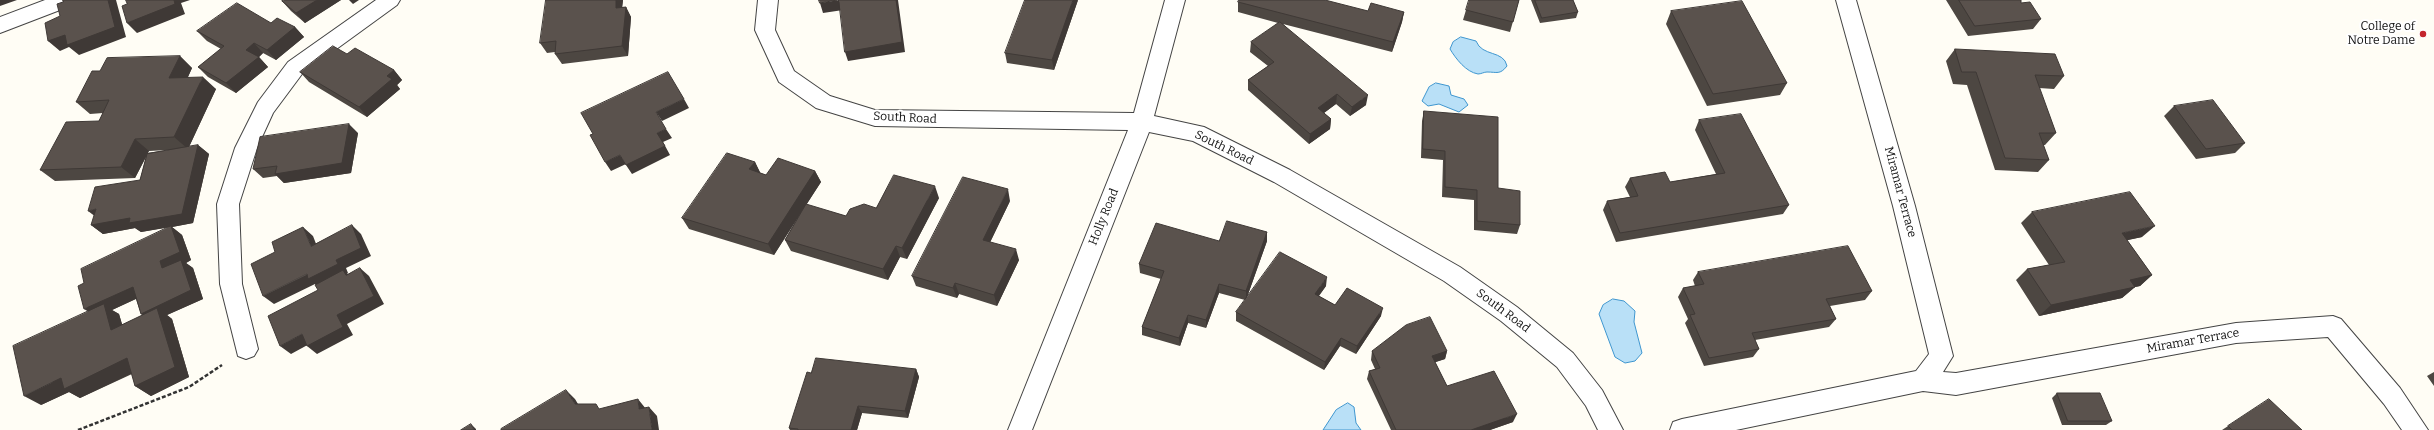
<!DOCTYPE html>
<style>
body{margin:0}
canvas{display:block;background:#fffdf5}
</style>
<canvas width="2434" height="430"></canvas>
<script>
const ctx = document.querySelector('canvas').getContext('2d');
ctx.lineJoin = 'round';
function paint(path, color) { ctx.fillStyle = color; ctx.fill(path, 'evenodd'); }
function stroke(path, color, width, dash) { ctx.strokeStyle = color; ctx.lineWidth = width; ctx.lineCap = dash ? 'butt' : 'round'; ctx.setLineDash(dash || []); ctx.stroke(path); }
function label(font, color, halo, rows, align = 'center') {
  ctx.font = font + ' Bitter,serif'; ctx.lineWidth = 4; ctx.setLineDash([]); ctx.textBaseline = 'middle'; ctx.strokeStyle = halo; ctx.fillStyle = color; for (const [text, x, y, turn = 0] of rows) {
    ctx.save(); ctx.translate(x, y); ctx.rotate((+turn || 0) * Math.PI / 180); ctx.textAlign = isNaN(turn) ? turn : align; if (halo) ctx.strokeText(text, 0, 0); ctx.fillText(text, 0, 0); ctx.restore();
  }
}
const water = new Path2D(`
 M1461,37l15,4c6,16 28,9 31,25 -7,9 -10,6 -20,6 -3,0 -6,2 -9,2 -12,-2 -22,-15 -28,-25l3,-7z
 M1436,83l13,3 2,9 13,4 4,6 -9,7 -20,-8 -11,2 -6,-5 7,-14z
 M1613,299l11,2 11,10 -1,11 8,31 -7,8 -10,2 -10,-6 -16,-43 4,-9z
 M1348,403l6,4 2,16 5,7h-38l13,-20z`);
const path = new Path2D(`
 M78,430l111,-43 33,-22`);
const street = new Path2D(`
 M45,0h31l-3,5 -73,28v-16z
 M376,0h24l-3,5 -95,69 -29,39 -16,35 -18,56 3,80 16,65 -4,7 -8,3 -8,-3 -18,-72 -3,-80 18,-56 23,-46 30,-40z
 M758,0h20l-3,30 19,41 36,25 45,14 259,3 31,-113h20l-31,116 50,11 86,43 170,97 57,40 56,46 29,37 21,40h-25l-12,-24 -29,-39 -56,-46 -57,-40 -170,-99 -81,-41 -44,-9 -117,298h-24l120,-300 -253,-4 -59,-18 -37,-26 -24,-52z
 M1836,0h20l59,206 38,150 -10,16 13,1 280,-50 97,-7 8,3 59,69 28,42h-26l-18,-26 -56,-67 -92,6 -280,52 -33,-4 -187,39h-66l3,-8 9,-3 234,-48 13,-17 -36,-148z`);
const wall = new Path2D(`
 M341,0l-36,23 -14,-12 -9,-10z
 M623,0l-1,7h4l5,10 -3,39 -66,8 -7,-10v-2l-8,1 -7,-10z
 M1078,0l-24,70 -47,-7 -2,-10z
 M1519,0l-9,32 -47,-12 3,-10z
 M1531,0h42l5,12 -2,6 -36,5z
 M1946,0h75v3l20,16 -8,10 -65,7z
 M1238,2l130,9 36,1 -2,10 -10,30 -109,-28 83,81 -16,11 -14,-12 -12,9 7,6 -1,10 -21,15 -61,-54v-10l20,-14 -18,-14 1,-10 27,-19 -40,-11z
 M1671,11l116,72 -7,12 -73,11 -41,-82z
 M271,23l24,4 9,10 -28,23 -13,-7 -4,4 9,10 -32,26 -28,-16 -10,-10 23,-18 -14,-8 -10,-10z
 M1955,49l109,27 -10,13 -15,-1 17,45 -11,12h-2l6,15 -11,12 -43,-2 -28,-85 -14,-1 -7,-23z
 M347,54l47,16 8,10 -5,5 3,4 -33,28 -58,-35 -9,-10z
 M180,56l12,12 -4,9 28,12 -27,58 9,-2 11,9 -16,69 -21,4 10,8 9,25 -5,3 7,5 10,31 -36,16 5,4 17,58 -38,19 -16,-10 -3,-12 -52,24 -11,-6 -28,13 47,-94 -4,-28 85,-56 -28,5 -6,-4 -32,6 -12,-9 49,-45 6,-23 -11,21 -80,3 -15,-11 59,-49 4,-8 -13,1 -14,-12 24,-31zM168,150l-21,3 2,-2zM136,299l5,15 2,1 -21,10 -3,-11 -7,-4z
 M2174,106l71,37 -10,10 -39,6 -32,-43z
 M1424,111l74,77 22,37 -3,9 -43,-4v-30l-32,-3 1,-37 -22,-2 1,-37z
 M1699,120l90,85 -6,9 -167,28 -13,-32 4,-9 23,-4 -5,-10 5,-9 40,4 46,-8 -21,-44z
 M358,133l-7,40 -67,10 -7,-7 -14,2 -10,-9z
 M755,162l5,11 6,2 49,-4 6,11 -15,23 40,11 30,-8 63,-10 -32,61 -7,-2 -12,23 -97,-29 -6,-11 18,-31 -29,46 -85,-26 -7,-11z
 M1010,201l-20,41 29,18 -22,46 -38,-12 -2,4 -41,-12 -4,-10z
 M2032,212l110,25 -15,3 25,35 -12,11 -5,1 -13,11 -83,18 -23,-36 11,-11 22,-4 -28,-42z
 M1267,232v9l-21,59 80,-14 -7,10 16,9 46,11 -25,38 -16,-8 -16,24 -88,-49v-9l9,-12 -26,-7 -13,35 -18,-5 -8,23 -38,-11v-8l19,-48 -21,-6 -1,-9 80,-23z
 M1698,272l174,19 -7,9 -35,6 6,13 -7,8 -74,13 4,9 -6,8 -49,9 -19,-43 3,-4 -10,-22 5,-9 12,-2 -2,-6z
 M1372,351h75l-2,8 -10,3 12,24 66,36 -23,8h-99l-24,-51 2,-8 6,-2 -4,-9z
 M916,369l3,8 -11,41 -46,-5 -5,17h-67l-1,-2 22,-55z
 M2434,372v14l-7,-10z
 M2057,393l55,28 -6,4h-44l-10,-27z
 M2257,407l45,23h-80z`);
const shadedWall = new Path2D(`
 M0,0h17l-17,6z
 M108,0h8l10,37 -47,18 -10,-8 -9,4 -12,-10z
 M174,0h16l-9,3 4,11 -48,19 -10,-10z
 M317,0h24l-36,23 -9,-10z
 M349,0h10l-6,4z
 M616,0h7l-2,18 -5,-10z
 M839,0l4,10 -20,3 -3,-10z
 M896,0h2l7,52 -57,9 -3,-9z
 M1073,0h5l-24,70 -2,-10z
 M626,7l5,10 -3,39 -6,-10z
 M1404,12l-2,10 -10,30 1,-10z
 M295,27l9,10 -28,23 -9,-10z
 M254,43l9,10 -4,4 9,10 -32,26 -10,-10 20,-33z
 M180,56l12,12 -10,22 -13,-12z
 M394,70l8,10 -5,5 3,4 -33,28 -8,-10 28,-31z
 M203,77l13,12 -28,60 -14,-12z
 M1337,94l-1,10 -19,14 1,-10z
 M1368,95l-2,10 -16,11 2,-9z
 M684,99l5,9 -27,13 -6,-9z
 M1331,119l-1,10 -21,15 1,-10z
 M349,124l9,9 -7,40 -67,10 -9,-9z
 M666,129l6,9 -9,4 7,13 -38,19 -6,-9 31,-32z
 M135,139l14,12 -14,27 -14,-11z
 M198,145l11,9 -16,69 -21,4 10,8 9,25 -5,3 7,5 10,31 -36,16 5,4 17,58 -38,19 -16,-10 18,-64 -12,-8 21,-46 -2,-7 11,-34 -30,5 -6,-4 -32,6 -12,-9z
 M620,155l6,9 -15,7 -6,-9z
 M755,162l6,12 -12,-5z
 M815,171l6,11 -47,73 -6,-11z
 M935,186l4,12 -32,61 -5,-11z
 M1008,189l2,12 -24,50 -3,-11z
 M96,209l4,11 -12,-9z
 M352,225l9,9 10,22 -25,12 2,5h-1l6,6 -35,8 -3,-3 -41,20 -11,-8 73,-36z
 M2155,226l-13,11 -32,7 12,-11z
 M303,227l10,9 7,18 -9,-8z
 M1267,232v9l-21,59v-9z
 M896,246l4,11 -12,23 -5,-11z
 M1016,249l3,11 -22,46 -3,-11z
 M360,268l9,8 15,28 -37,20 6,11 -36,19 -10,-8 30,-31z
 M2152,275l-12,11 -5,1 -13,11 -83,18 12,-11 79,-25z
 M1327,277l-1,9 -12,16 1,-8z
 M955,283l4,11 -2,4 -4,-10z
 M1219,284v9l-13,35v-8z
 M133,287l11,8 -32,15 7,4 8,26 -16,-10 -14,-13 -13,-8z
 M1383,308l-2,8 -25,38 1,-8z
 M1188,315v8l-8,23 -1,-8z
 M302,334l11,8 -22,12 -11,-8z
 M1341,338l-1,8 -16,24 1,-8z
 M1447,351l-2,8 -15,5 2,-8z
 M127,358l16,10 -63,30 -11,-6 -28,13 -17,-9 37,-18z
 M916,369l3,8 -11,41 -3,-7z
 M566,390l9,9 9,15 -9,-10z
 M638,399l8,10h-7z
 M858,406l4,7 -5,17h-6z
 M649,407l8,9 2,14h-7z
 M1517,414l-4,8 -23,8h-19z
 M471,424l5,5v1h-2z`);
const building = new Path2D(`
 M63,0h45l7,27 -48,18 -2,-10 -17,6 -3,-18 15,-7 -3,-12 6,-2z
 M126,0h48l1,4 -48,19 -5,-17 5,-2z
 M284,0h33l-21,13 -14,-12z
 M546,0h70v8l10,-1 -4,39 -67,8 1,-13 -16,2z
 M819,0h18l-17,3z
 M839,0h57l6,42 -57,10z
 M1025,0h48l-21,60 -47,-7z
 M1239,0h86l43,11 3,-8 33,9 -11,30 -155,-40z
 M1469,0h50l-6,22 -47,-12z
 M1535,0h38l5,12 -36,6z
 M1959,0h62v3l9,-1 11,17 -66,7z
 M1742,1l45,82 -74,11 -42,-83z
 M237,3l34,20 6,-5 18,9 -28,23 -13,-7 -8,7 13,7 -33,26 -28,-16 26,-21 -27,-15z
 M1280,22l88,73 -16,12 -15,-13 -19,14 13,11 -21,15 -62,-54 26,-18 -23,-20z
 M333,46l14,8 8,-6 39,22 -7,6 5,3 -33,28 -59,-35z
 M1955,49l100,5 9,22 -29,-1 21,58h-17l10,27 -44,-2 -29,-86h-14z
 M180,56l-11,22 34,-1 -29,60 -39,2 -14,28 -81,3 26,-48 33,-1 10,-21 -33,2 16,-31h8l7,-13z
 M668,72l16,27 -28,13 10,17 -9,4 8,13 -39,19 -6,-10 -15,7 -15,-27 3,-1 -12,-21z
 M2213,100l32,43 -39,6 -32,-43z
 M1424,111l74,6v71l22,3v34l-43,-4v-31l-32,-3v-36l-22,-2z
 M1741,114l48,91 -169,28 -13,-32 31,-5 -8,-18 35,-6 5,10 55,-9 -26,-53z
 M349,124l-7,39 -67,11 2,-8 -24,3 7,-32z
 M198,145l-16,69 -53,9 1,-5 -39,7 5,-16 -8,2 7,-24 45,-7 7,-26z
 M727,153l28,9 -6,7 17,6 12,-17 37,13 -47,73 -86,-26z
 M894,175l41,11 -33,62 -6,-2 -13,23 -98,-29 21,-36 40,12 4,-7 14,-5 12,4z
 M963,177l45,12 -25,51 33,9 -22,46 -39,-12 -2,5 -41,-12z
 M2130,192l25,34 -33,7 30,42 -22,5 5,7 -84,18 -24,-36 38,-7 -33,-50z
 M1227,221l40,11 -21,59 -27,-7 -13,36 -18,-5 -9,23 -37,-11 22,-56 -25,-7 17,-41 63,18z
 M352,225l9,23 -25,12 2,4 -30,15 -1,-5 -44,22 -12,-32 24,-12 -3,-10 31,-15 8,19z
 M171,226l9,26 -20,9 2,7 19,-8 10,30 -50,24 -8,-27 -49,22 -6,-23 6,-3 -3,-14z
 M1848,246l24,45 -46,8 10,20 -84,14 7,16 -50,9 -19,-43 5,-1 -12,-26 21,-4 -6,-12z
 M1280,252l47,25 -12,17 20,11 12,-17 36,20 -26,38 -16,-8 -16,24 -89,-50z
 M360,268l14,28 -37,19 6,12 -36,19 -5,-12 -22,12 -12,-30 50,-26 -3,-5 28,-15 3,5z
 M104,304l7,26 46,-22 18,59 -40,19 -8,-28 -63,31 -3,-11 -37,18 -11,-50z
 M1430,317l17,34 -15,5 15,30 47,-15 23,43 -46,16h-75l-27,-59 11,-3 -8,-17 34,-26z
 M816,358l100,11 -11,42 -47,-5 -7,24h-53v-1l-9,-1 18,-56 4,1z
 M566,390l9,14h21l3,5 39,-10 1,10 10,-2 3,23h-151v-1z
 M2057,393h43l12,28h-44z
 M2269,399l33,31h-70l-4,-4z
 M471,424l3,6h-13z`);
const markers = [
 [2423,34,4,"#c4262e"]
];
const poiNames = [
 ["College of",2415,27],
 ["Notre Dame",2415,41]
];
const streetNames = [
 ["South Road",905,118,3],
 ["South Road",1224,148,26],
 ["Miramar Terrace",1900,192,75],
 ["Holly Road",1104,217,-68],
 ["South Road",1503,311,37],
 ["Miramar Terrace",2193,341,-10]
];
paint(water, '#b9e0f7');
stroke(water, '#3f96cf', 1);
stroke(street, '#444', 2);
stroke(path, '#333', 2.5, [4, 2]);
paint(street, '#fff');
paint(wall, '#4d4742');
paint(shadedWall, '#3f3936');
paint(building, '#5a524d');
stroke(building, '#3f3936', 1);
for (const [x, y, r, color] of markers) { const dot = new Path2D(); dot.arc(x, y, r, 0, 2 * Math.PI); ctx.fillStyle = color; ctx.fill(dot); stroke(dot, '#fff', 1.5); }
label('12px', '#111', '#fff', poiNames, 'right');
label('12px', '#111', '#fff', streetNames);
</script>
